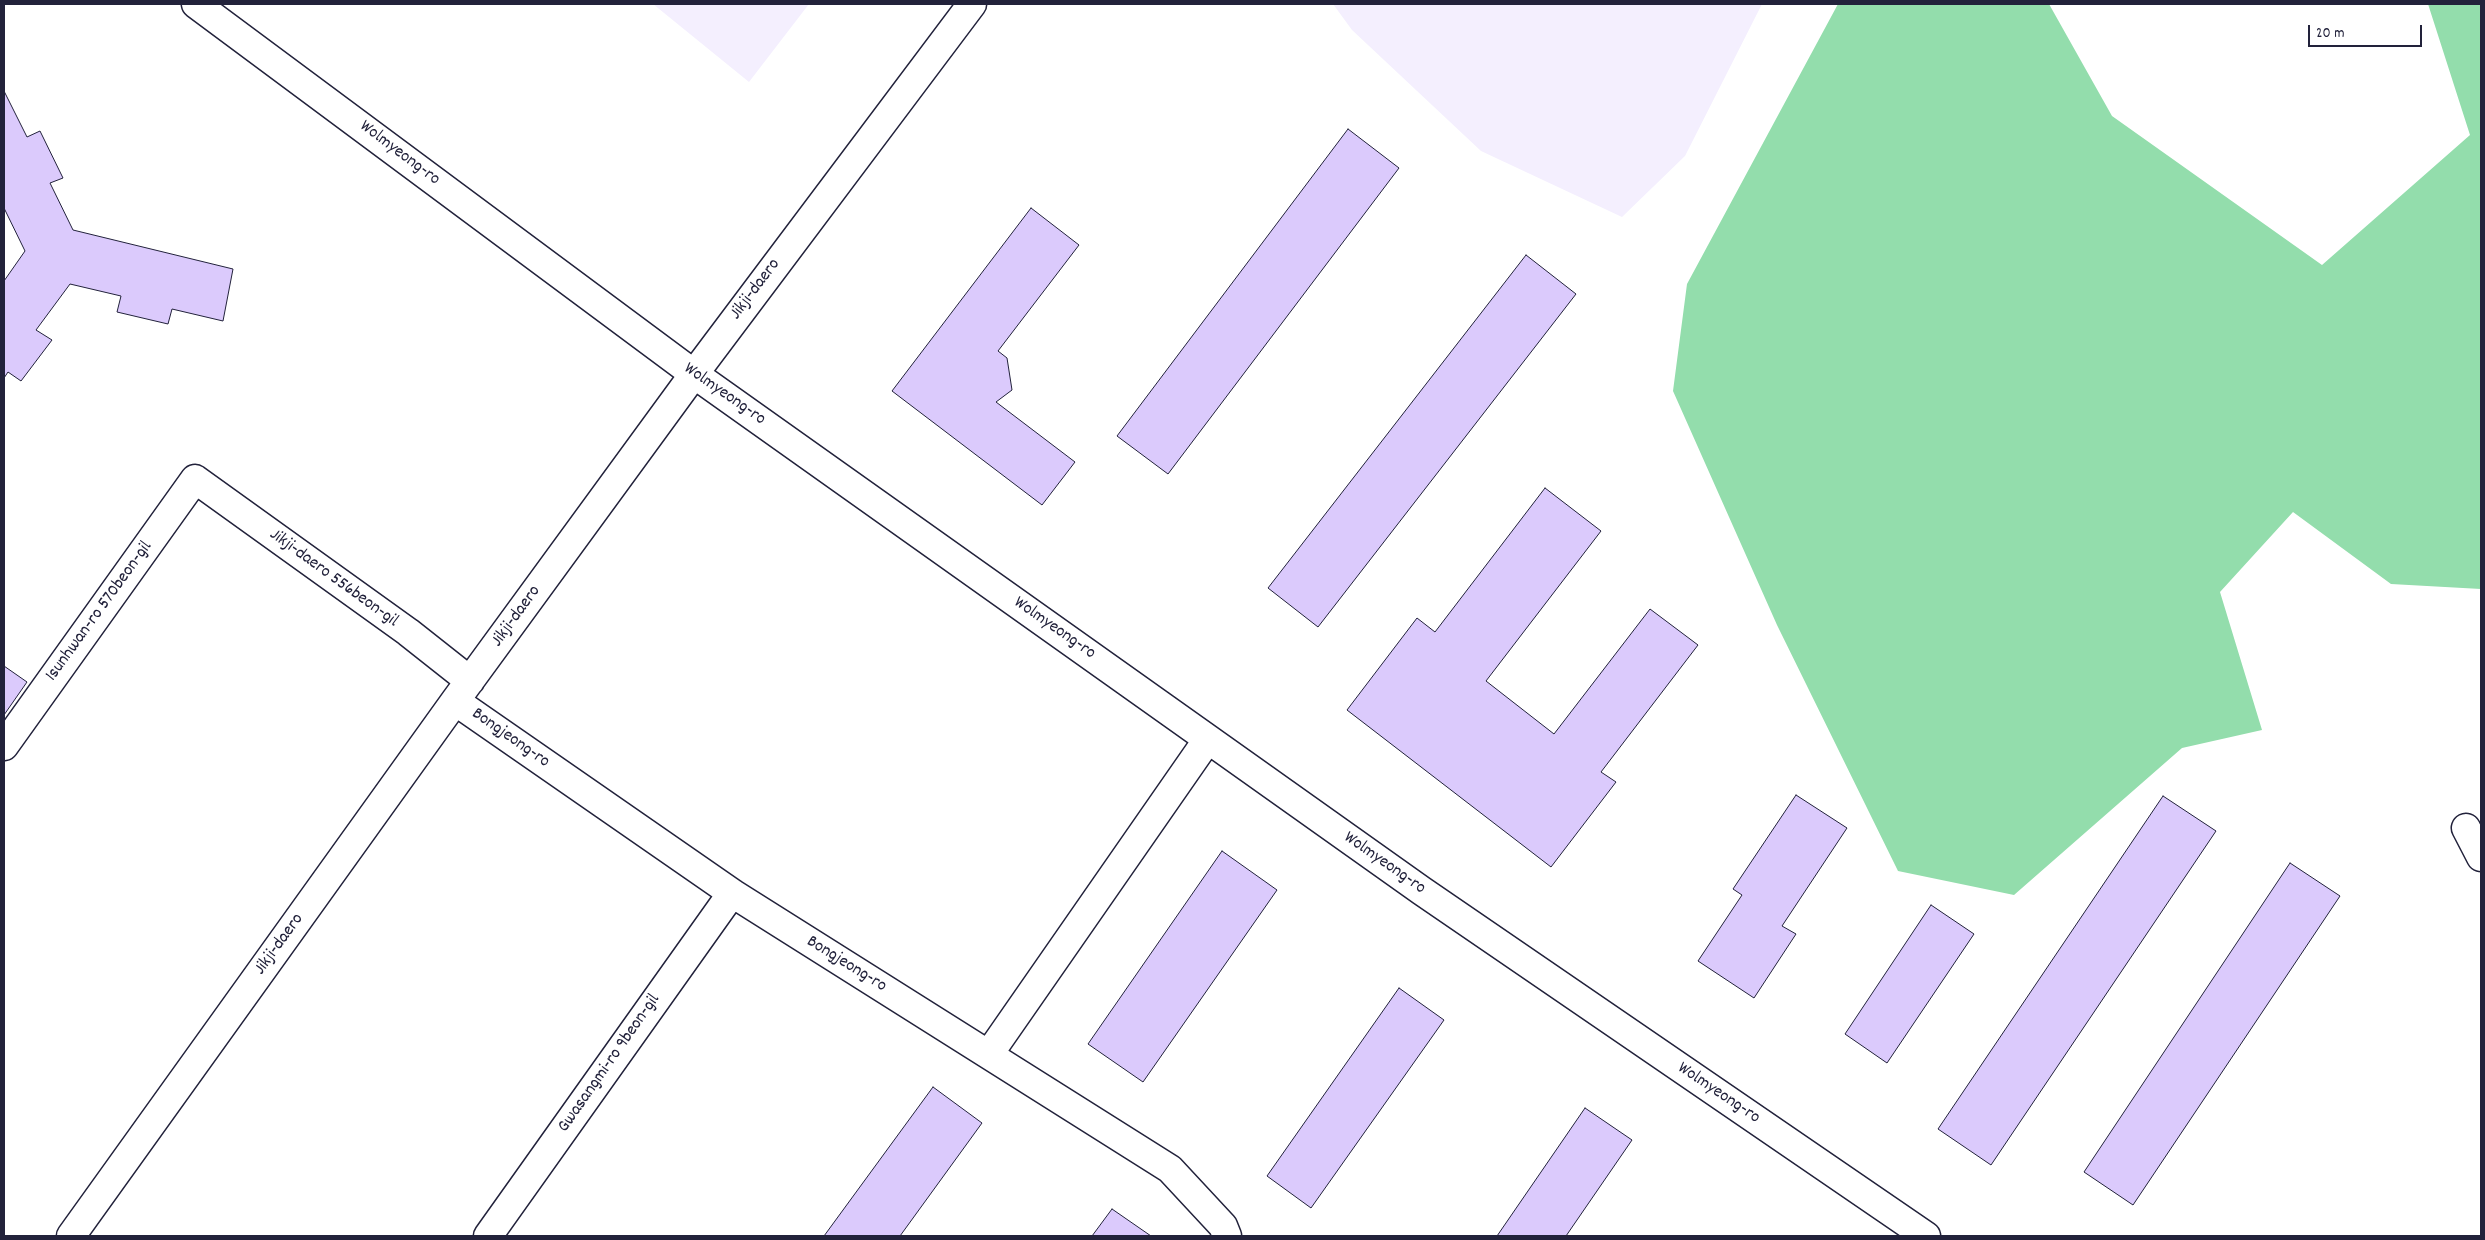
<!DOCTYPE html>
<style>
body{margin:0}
#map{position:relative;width:2485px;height:1240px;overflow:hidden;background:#fff;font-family:Dekko,sans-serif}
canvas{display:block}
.frame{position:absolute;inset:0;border:5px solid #22223b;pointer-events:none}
.scale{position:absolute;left:2308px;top:25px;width:114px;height:22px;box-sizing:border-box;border:2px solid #22223b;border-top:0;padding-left:6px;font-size:15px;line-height:18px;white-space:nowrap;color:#22223b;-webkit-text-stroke:4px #fff;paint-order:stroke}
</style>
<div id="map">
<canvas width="2485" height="1240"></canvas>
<div class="frame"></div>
<div class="scale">20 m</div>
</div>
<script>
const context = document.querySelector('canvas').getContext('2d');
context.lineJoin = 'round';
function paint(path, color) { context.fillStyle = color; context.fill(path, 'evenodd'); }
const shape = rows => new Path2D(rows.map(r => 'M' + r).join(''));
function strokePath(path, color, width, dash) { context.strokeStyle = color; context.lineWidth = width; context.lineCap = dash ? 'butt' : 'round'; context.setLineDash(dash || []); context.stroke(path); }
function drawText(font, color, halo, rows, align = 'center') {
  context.font = font + ' Dekko,sans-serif'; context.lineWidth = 5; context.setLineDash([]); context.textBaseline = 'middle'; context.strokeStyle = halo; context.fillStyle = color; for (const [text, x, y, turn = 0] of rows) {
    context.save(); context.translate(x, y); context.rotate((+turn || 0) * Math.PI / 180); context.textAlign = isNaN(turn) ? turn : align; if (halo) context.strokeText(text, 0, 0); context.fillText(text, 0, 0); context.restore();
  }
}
const built = shape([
 [653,4,809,4,749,82],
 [1333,4,1762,4,1685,156,1622,217,1481,151,1352,30]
]);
const green = shape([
 [1838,4,2049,4,2112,116,2322,265,2470,135,2428,4,2481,4,2481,589,2391,584,2293,512,2220,592,2262,730,2182,748,2014,895,1898,871,1777,625,1673,391,1687,284]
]);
const building = shape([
 [4,91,27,137,40,131,63,178,50,183,73,230,233,269,223,321,172,309,168,324,117,312,121,296,70,284,36,330,52,340,21,381,8,372,4,378,4,281,25,251,4,208,4,91],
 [1348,129,1399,168,1168,474,1117,436,1348,129],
 [1031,208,1079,245,998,351,1007,358,1012,390,996,402,1075,462,1042,505,892,391,1031,208],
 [1526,255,1576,294,1318,627,1268,588,1526,255],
 [1545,488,1601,531,1486,681,1554,734,1650,609,1698,645,1601,772,1616,782,1551,867,1347,710,1417,618,1435,632,1545,488],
 [4,666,27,682,4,715,4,666],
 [1796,795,1847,828,1782,926,1796,934,1754,998,1698,961,1742,895,1733,889,1796,795],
 [2163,796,2216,831,1991,1165,1938,1129,2163,796],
 [1222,851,1277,890,1143,1082,1088,1044,1222,851],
 [2290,863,2340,896,2133,1205,2084,1172,2290,863],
 [1931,905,1974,934,1887,1063,1845,1034,1931,905],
 [1399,988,1444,1020,1311,1208,1267,1176,1399,988],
 [933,1087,982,1123,900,1236,824,1236,933,1087],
 [1585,1108,1632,1140,1566,1236,1497,1236,1585,1108],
 [1112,1209,1151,1236,1092,1236,1112,1209]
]);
const minor = shape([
 [196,4,694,374,1422,891,1926,1236],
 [455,701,732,893,1170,1169,1223,1226,1227,1236],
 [4,746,195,479,408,632,470,681],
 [2466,828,2481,857],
 [989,1054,1208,739],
 [71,1236,455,701,694,374,972,4],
 [488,1236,732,893]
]);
const streetNames = [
 ["Wolmyeong-ro",399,154,37],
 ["Jikji-daero",756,290,-53],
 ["Wolmyeong-ro",724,395,35],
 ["Jikji-daero 556beon-gil",333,579,36],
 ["1sunhwan-ro 570beon-gil",100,612,-54],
 ["Jikji-daero",517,617,-54],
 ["Wolmyeong-ro",1054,629,35],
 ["Bongjeong-ro",510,739,35],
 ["Wolmyeong-ro",1384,864,35],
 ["Jikji-daero",280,945,-54],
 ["Bongjeong-ro",846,965,32],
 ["Gwasangmi-ro 9beon-gil",610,1064,-55],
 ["Wolmyeong-ro",1718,1094,34]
];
paint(built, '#f4effe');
paint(green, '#93ddac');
paint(building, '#dbcafc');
strokePath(building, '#22223b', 1);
strokePath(minor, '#22223b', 31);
strokePath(minor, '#fff', 28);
drawText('18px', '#22223b', '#fff', streetNames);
</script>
